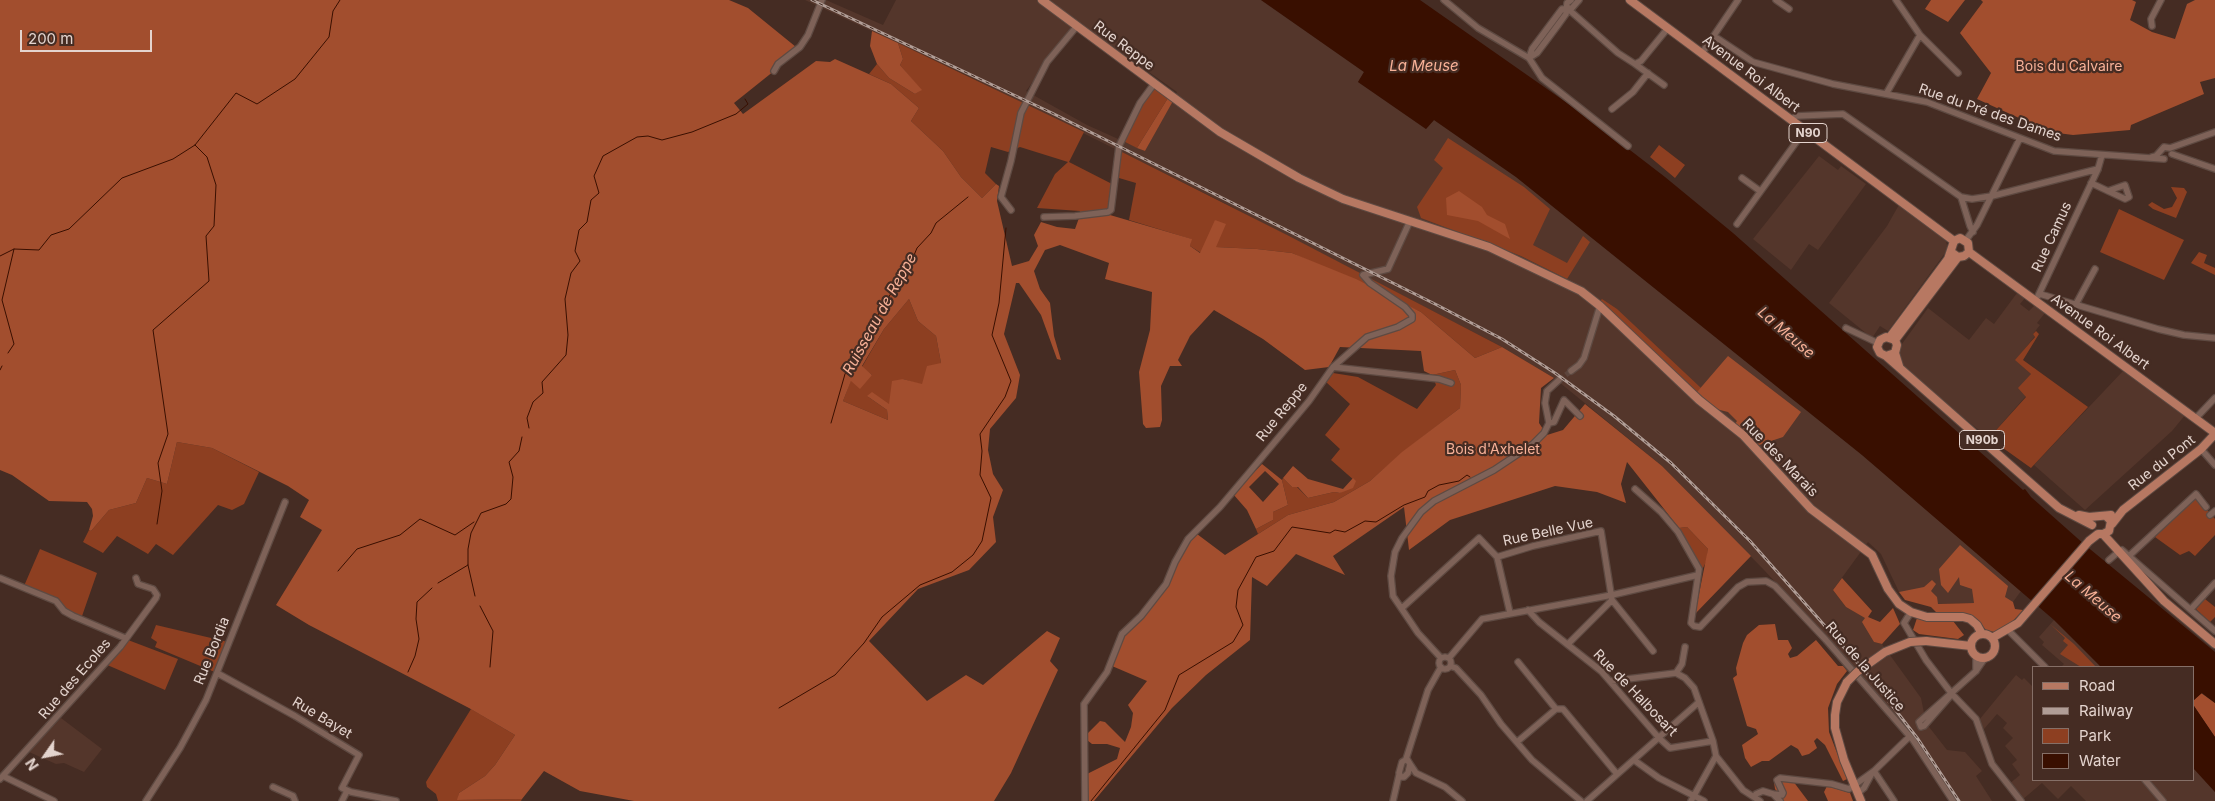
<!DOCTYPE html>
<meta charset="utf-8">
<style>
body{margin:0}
#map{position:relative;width:2215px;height:801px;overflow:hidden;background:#452c23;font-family:Inter,sans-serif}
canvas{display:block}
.legend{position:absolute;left:2032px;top:666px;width:162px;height:115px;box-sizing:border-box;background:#452c23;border:1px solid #856f67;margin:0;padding:6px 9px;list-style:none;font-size:15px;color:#e4d4ce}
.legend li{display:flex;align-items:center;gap:10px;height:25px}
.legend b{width:25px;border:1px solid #856f67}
.north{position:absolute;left:20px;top:731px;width:50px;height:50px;-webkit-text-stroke:4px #452c23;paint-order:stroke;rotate:237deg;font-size:14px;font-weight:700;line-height:20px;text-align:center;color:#e4d4ce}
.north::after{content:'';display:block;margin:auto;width:18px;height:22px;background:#e4d4ce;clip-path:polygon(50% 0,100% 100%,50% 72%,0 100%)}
.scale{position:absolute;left:20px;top:30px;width:132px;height:22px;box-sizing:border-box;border:2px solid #e4d4ce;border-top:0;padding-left:6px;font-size:15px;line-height:18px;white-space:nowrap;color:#e4d4ce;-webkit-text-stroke:4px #452c23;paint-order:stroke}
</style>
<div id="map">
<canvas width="2215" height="801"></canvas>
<ul class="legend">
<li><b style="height:6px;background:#b77862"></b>Road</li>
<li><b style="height:6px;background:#b09d96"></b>Railway</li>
<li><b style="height:14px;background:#8d3f21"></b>Park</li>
<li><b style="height:14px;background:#390f00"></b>Water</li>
</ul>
<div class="north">N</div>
<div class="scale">200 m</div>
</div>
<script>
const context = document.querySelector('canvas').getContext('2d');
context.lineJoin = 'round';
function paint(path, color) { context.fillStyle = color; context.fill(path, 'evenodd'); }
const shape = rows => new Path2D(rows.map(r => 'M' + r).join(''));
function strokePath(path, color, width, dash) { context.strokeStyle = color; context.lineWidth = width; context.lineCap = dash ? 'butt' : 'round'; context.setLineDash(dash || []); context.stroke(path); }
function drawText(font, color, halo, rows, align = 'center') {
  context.font = font + ' Inter,sans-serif'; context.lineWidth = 4.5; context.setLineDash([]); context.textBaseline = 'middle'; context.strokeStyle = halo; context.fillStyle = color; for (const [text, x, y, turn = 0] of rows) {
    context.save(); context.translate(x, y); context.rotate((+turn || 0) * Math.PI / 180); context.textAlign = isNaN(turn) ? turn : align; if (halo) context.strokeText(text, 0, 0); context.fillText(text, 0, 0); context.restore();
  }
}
const built = shape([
 [805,0,826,0,883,25,896,0,1261,0,1364,72,1358,82,1426,129,1434,120,1516,177,1862,455,2021,591,2013,602,1937,604,1899,592,1881,554,1868,542,1833,590,1846,607,1866,618,1874,642,1882,644,1921,698,1926,723,1947,750,1965,752,1982,771,1976,776,1992,801,1953,801,1924,757,1863,677,1764,570,1662,466,1554,378,1502,347,1218,200,968,76],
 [1077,21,1177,92,1145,151,1087,125,1026,91],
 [1819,156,1838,170,1841,166,1866,184,1818,250,1809,244,1791,270,1753,239],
 [1900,203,1946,241,1948,249,1888,331,1880,326,1872,338,1829,303,1887,226],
 [2017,293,2025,298,2020,304,2029,311,2035,305,2045,313,2037,323,2040,325,2033,334,2035,336,2016,360,2031,374,2026,396,1989,438,1932,393,1906,370,1899,358,1899,348,1928,308,1969,340,1986,318,1994,324],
 [2123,371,2186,414,2172,431,2085,510,2034,465],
 [2054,620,2074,638,2101,667,2061,667,2064,664,2042,645,2044,642,2039,637],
 [2016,675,2022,680,2024,678,2034,688,2034,780,2194,780,2194,769,2215,792,2215,801,2086,801,2071,786,2058,799,2042,783,2022,800,2009,784,2020,775,2012,764,2017,760,2005,746,2013,738,2003,728,2007,723,1997,714,1984,729,1979,720],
 [61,718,102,749,84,772,64,763,56,764,29,752]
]);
const green = shape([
 [898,43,1084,132,1069,162,1114,185,1110,215,1079,218,1080,211,1037,208,1055,174,1068,162,1020,147,1008,152,991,147,985,173,996,184,982,198,961,177,943,151,911,121,919,108,891,84,869,74,877,64,889,78,915,94,921,90,900,65,903,59],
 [1152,86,1168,98,1137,148,1121,140],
 [1448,138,1524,187,1550,209,1533,245,1567,263,1583,236,1590,242,1567,279,1521,256,1421,218,1417,207,1443,168,1434,160],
 [1659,145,1685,165,1675,178,1650,157],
 [1120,151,1289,236,1502,347,1475,358,1421,312,1292,253,1257,249,1216,247,1216,220,1201,253,1190,246,1191,239,1129,220,1136,183,1119,178],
 [2171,187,2184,188,2187,192,2176,218,2153,209,2148,205,2152,202,2164,209,2172,207,2177,198],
 [2119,209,2184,240,2164,280,2100,252],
 [2199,252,2207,255,2204,263,2215,268,2215,275,2191,263],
 [909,299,918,321,936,336,941,363,922,385,903,379,889,405,867,396,887,410,888,420,843,401,851,380,872,375,862,367,884,329],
 [1602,299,1617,309,1701,388,1697,392,1600,301],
 [2036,331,2039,334,2023,360,2088,407,2031,468,1989,438,2026,397,2018,388,2031,374,2015,360,2035,337,2033,334],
 [1455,370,1461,385,1460,408,1403,452,1370,481,1334,502,1288,515,1258,534,1256,529,1273,520,1273,512,1288,505,1282,480,1283,478,1292,487,1297,487,1308,498,1334,492,1340,493,1355,481,1331,460,1340,449,1325,435,1350,404,1326,382,1333,373,1358,377,1417,409,1436,385,1432,375],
 [177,442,212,448,259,472,244,504,232,510,218,505,173,555,156,544,148,554,117,536,103,553,83,542,89,530,91,531,109,510,136,503,147,478,167,484],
 [2196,497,2215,519,2215,535,2195,556,2189,551,2180,555,2155,537],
 [1687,527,1708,549,1707,560,1702,570,1679,528],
 [40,549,97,573,81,619,66,609,57,597,55,599,24,586],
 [2205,599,2215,607,2215,617,2210,622,2196,609],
 [2050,624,2074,644,2096,667,2081,667,2060,654,2068,645,2063,641,2065,638],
 [156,625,228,642,217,673,155,647,157,642,151,638],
 [128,640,178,659,165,690,105,664],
 [471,709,515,735,495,765,485,776,459,793,458,800,522,799,521,801,438,801,436,794,427,787,426,782]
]);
const forest = shape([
 [0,0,729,0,748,8,796,47,774,71,734,103,743,114,816,61,830,62,835,59,891,84,919,108,911,121,943,151,961,177,982,198,996,184,999,186,997,201,1012,266,1029,261,1038,246,1034,235,1041,222,1057,227,1075,229,1079,218,1110,215,1192,239,1190,246,1200,253,1215,220,1226,224,1216,247,1257,249,1292,253,1356,279,1421,312,1475,358,1502,347,1554,378,1541,388,1539,423,1547,435,1563,430,1585,404,1662,466,1751,556,1695,614,1708,549,1687,527,1679,528,1627,462,1621,484,1626,503,1597,492,1555,486,1450,520,1409,550,1404,507,1333,556,1345,575,1296,554,1267,586,1252,577,1250,640,1206,675,1172,708,1094,801,1087,801,1087,774,1117,759,1120,748,1107,744,1092,744,1087,740,1087,734,1100,721,1105,722,1125,742,1131,727,1133,713,1128,705,1147,681,1112,666,1123,635,1154,603,1190,541,1197,534,1225,555,1288,515,1334,502,1370,481,1402,452,1460,408,1461,385,1455,370,1432,375,1424,371,1421,351,1340,347,1329,367,1305,370,1263,339,1214,310,1190,336,1178,360,1182,366,1170,366,1161,386,1162,420,1160,427,1146,428,1143,424,1139,372,1150,330,1152,292,1105,279,1109,263,1060,245,1045,250,1034,271,1040,289,1050,303,1054,336,1061,360,1057,359,1041,315,1019,283,1016,283,1004,334,1020,375,1016,398,990,429,988,450,993,474,1003,490,993,517,996,542,969,570,918,589,869,641,927,701,966,675,983,685,1047,631,1060,638,1050,661,1058,670,1011,773,994,801,634,801,580,791,544,771,522,799,457,800,459,793,485,776,495,765,515,735,469,708,309,625,276,605,322,530,300,517,309,500,288,486,212,448,177,442,167,484,147,478,136,503,109,510,91,531,89,530,93,516,92,509,87,502,49,501,12,475,0,470],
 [909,299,918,321,936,336,941,363,927,366,922,384,903,379,892,381,889,404,872,392,867,396,887,410,888,420,843,401,851,381,860,389,872,375,862,366,884,329],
 [1931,0,1965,0,1948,22,1925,9],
 [1981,0,2132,0,2136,2,2130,20,2152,32,2175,39,2187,4,2195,0,2215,0,2215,78,2200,82,2204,94,2131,125,2130,130,2073,135,2050,132,1977,99,1991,73,1960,33,1983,2],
 [872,31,898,43,903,59,900,65,922,90,915,94,889,78,877,64,870,46],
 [1168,98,1173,101,1145,151,1137,148],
 [1459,191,1482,207,1487,215,1505,224,1510,239,1478,221,1447,215,1446,198],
 [1728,356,1801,412,1783,437,1759,445,1735,424,1737,421,1728,412,1716,409,1697,392],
 [1262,464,1282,480,1288,505,1273,512,1273,520,1256,529,1247,510,1233,494],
 [1265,471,1279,484,1263,502,1249,487],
 [1293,466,1308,479,1343,489,1353,478,1356,481,1353,488,1340,493,1334,492,1308,498,1298,487,1292,487,1283,478],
 [1960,545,2008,586,2005,597,2013,602,2015,609,2023,610,2011,623,1994,632,1986,630,1979,622,1965,614,1937,613,1931,607,1905,600,1899,592,1924,587,1932,580,1936,584,1931,591,1937,597,1938,604,1974,603,1972,589,1960,585,1959,577,1948,593,1941,585,1939,569],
 [1842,578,1872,611,1868,617,1880,622,1893,608,1900,624,1882,644,1874,642,1862,622,1865,618,1846,607,1833,590],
 [1917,618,1953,621,1964,635,1958,639,1919,634,1913,630],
 [1775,624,1778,640,1788,640,1792,648,1788,654,1790,658,1797,656,1816,640,1838,666,1843,666,1847,671,1837,684,1828,708,1829,732,1847,779,1843,781,1825,745,1817,738,1814,741,1817,748,1809,754,1802,756,1798,749,1791,745,1769,761,1762,761,1751,767,1745,758,1742,745,1758,734,1756,729,1747,726,1733,678,1737,675,1736,668,1743,643,1747,635,1759,625],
 [2201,693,2215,703,2215,737,2194,706,2194,700],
 [1780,778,1793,781,1808,801,1784,801,1775,789,1774,782],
 [1827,786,1850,793,1853,801,1828,801,1824,792]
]);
const water = shape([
 [1261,0,1420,0,1587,117,1665,177,1733,233,2023,490,2025,489,2031,497,2085,545,2215,652,2215,703,2202,693,2194,700,2194,667,2101,667,2054,620,1862,455,1516,177,1434,120,1426,129,1358,82,1364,72],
 [2194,706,2215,737,2215,792,2194,769]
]);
const stream = shape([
 [1570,6,1575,1],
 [0,256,14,249,39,250,51,235,69,229,122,178,173,159,195,145,236,93,257,104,295,79,329,37,333,11,340,0],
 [8,353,14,344,2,300,14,249],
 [0,370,2,366],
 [831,423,845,374,870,328,893,290,898,277,910,265,917,248,931,233,936,223,968,197],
 [529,428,527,418,533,402,543,393,542,382,566,355,568,335,565,299,571,273,580,261,575,251,579,230,587,222,591,200,599,193,594,176,603,156,637,137,648,136,662,140,692,132,736,114,748,104,745,99],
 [157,524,162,491,158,463,168,434,153,330,209,281,206,236,214,226,216,185,207,157,195,145],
 [468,565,475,596],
 [338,571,357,549,400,535,420,519,455,535,474,522],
 [438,583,468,565,468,549,471,533,481,513,506,504,511,499,513,477,509,462,519,451,522,437],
 [480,606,493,631,490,667],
 [408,672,415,656,419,639,416,619,417,602,432,588],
 [779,708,835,675,864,643,882,617,920,585,952,572,973,555,982,541,991,498,980,475,982,451,980,434,1005,397,1011,381,992,335,999,303,1006,228],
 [1091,801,1165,710,1179,675,1233,642,1243,625,1236,607,1238,590,1256,557,1274,551,1292,527,1330,533,1335,530,1345,532,1365,521,1376,522,1404,505,1425,497,1428,491,1439,485,1459,481,1467,475,1470,477]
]);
const minorTunnel = shape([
 [1559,380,1571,371]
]);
const minor = shape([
 [1444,0,1478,28,1529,58,1542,78,1628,146],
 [1776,0,1789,9],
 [1567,8,1618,53,1635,64,1641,61,1668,28],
 [2152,26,2151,19,2161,0],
 [1920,35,1958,73],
 [1714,36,1753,62,1833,84,1927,102,2054,151,2164,159],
 [1702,53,1738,0],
 [1529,58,1532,49,1562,9,1572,8,1579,0],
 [1529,58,1537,53,1558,25,1566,14,1567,3,1571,0],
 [1635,64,1664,85],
 [774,71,778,64,800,47,808,35,822,0],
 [1886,94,1920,35,1896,0],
 [1612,109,1633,92,1648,73],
 [1791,120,1796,116,1843,114,1961,197,1972,199,1992,196,2098,169],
 [2170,148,2215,132],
 [2172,154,2215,169],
 [2152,157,2156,156,2164,147,2170,148],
 [1742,178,1760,191],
 [2091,183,2125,199,2129,197,2125,185,2108,191],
 [1961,197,1970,226,1973,232],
 [1011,210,1001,197,1011,161,1021,113,1047,62,1077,26],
 [1044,217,1075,216,1108,212,1111,210,1119,146,1140,103,1154,84],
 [1737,224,1805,130],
 [1966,240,1977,225,2020,138],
 [2040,294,2158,329,2184,335,2215,338],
 [2038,296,2098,169,2102,155],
 [2076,304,2095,269],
 [1846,328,1878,343],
 [1333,367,1367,337,1398,327,1412,319,1412,315,1405,307,1370,283,1363,275,1388,269,1410,221],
 [1571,371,1579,365,1584,358,1600,306],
 [2196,418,2215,398],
 [1549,423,1554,422,1564,400,1580,416],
 [2201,449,2215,465],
 [1635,489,1661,512,1678,532,1699,569,1691,623,1694,626,1700,627,1738,587,1747,582,1766,581,1775,586,1826,640,1913,740,1953,801],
 [2210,515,2215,511],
 [2122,550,2215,631],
 [2130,555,2196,494,2206,507],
 [2109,560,2116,554],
 [0,578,56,601,64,611,73,616,125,638],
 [1612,600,1653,651],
 [1402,608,1479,538,1497,557],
 [2191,609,2215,583],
 [1528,610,1539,622,1601,671,1659,738,1670,748,1713,741,1716,756,1691,801],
 [1911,612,1904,623,1926,660,1952,694,1976,719,1992,764,2021,801],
 [1510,613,1497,557,1533,546,1601,531,1612,600,1568,644],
 [2008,630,2045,667],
 [1976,655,1976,671],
 '1439 663a6 6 0 1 1 12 0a6 6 0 1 1-12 0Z',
 [1441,658,1418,633,1393,596,1391,576,1395,552,1402,538,1421,512,1434,501,1494,470,1533,444,1544,433,1549,423,1545,403,1547,391,1559,380],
 [1449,658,1482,619,1612,595,1698,575],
 [1450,666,1456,668,1481,695,1501,724,1532,760,1581,801],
 [217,673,295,716,359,755,342,788,351,792,396,801],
 [1676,673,1682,664,1685,647],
 [1611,681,1676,673,1685,678,1694,688,1713,741],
 [1952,694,1924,726,1921,727,1919,722,1976,671,1985,658],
 [1556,709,1563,709,1617,774],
 [1517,742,1556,709,1518,662],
 [1716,756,1743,790,1760,801],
 [1406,759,1428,690,1441,667],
 [1407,759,1410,764,1408,773,1404,777,1401,777,1399,773,1402,762,1407,759],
 [1634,760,1659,778,1704,801],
 [1410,764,1416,773,1445,787,1462,801],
 [1874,771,1894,801],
 [3,776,54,801],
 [0,779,120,647,156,598,157,595,153,589,138,584,136,578],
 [2145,780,2163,801],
 [273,787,293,796,295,801],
 [1858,793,1864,788,1871,775],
 [1773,794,1782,795,1783,793,1777,780,1780,778,1832,784,1849,789,1874,771,1909,737],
 [1754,797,1756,794,1763,791,1773,794,1780,801],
 [146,801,180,748,206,700,285,502],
 [342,801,347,791],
 [1085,801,1084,704,1107,672,1122,634,1141,616,1166,584,1175,562,1188,539,1220,507,1253,468,1309,401,1333,367,1439,379,1451,383],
 [1393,801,1399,775],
 [1587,801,1699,702]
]);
const major = shape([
 [1042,0,1220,132,1299,178,1343,199,1489,247,1581,291,1600,306,1699,400,1743,435,1811,509,1872,555,1888,589,1899,604,1911,612,1927,617,1963,617,1970,619,1977,625,1982,634],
 [1630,0,1954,241],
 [1969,252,2215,433],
 [1890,337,1948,259,1954,241,1960,238,1968,243,1969,252,1964,256,1958,257,1951,252],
 [1895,340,1958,257],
 [1895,353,1886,356,1880,353,1877,347,1880,340,1886,337,1895,340,1897,345,1895,353,1899,366],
 [1886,356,2059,508,2092,525],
 [2079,515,2089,517,2111,515],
 [2112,524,2123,510,2201,449,2215,434],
 [2103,534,2164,601,2215,644],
 '1971 646a12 12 0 1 1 24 0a12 12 0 1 1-24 0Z',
 [1992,638,2018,623,2089,541,2098,534,2103,534,2109,531,2111,521,2106,516],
 [1926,641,1971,646],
 [1847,682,1837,702,1835,715,1835,728,1844,760,1861,801]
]);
const rail = shape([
 [812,0,1052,113,1437,305,1502,339,1555,373,1614,416,1671,463,1750,541,1870,677,1918,739,1959,801]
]);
const majorBridge = shape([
 [1847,682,1857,672,1885,652,1910,642,1926,641]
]);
const shields = [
 [1808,133,38],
 [1982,440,45]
];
const shieldNames = [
 ["N90",1808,133],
 ["N90b",1982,440]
];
const streetNames = [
 ["Rue Reppe",1124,46,37],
 ["Avenue Roi Albert",1751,74,37],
 ["Rue du Pré des Dames",1990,113,19],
 ["Rue Camus",2052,237,-65],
 ["Avenue Roi Albert",2100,332,36],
 ["Rue Reppe",1282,412,-51],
 ["Rue des Marais",1780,458,46],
 ["Rue du Pont",2162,463,-38],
 ["Rue Belle Vue",1548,532,-12],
 ["Rue Bordia",212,651,-68],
 ["Rue de la Justice",1865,667,49],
 ["Rue des Ecoles",75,679,-49],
 ["Rue de Halbosart",1635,693,46],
 ["Rue Bayet",322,718,31]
];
const parkNames = [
 ["Bois du Calvaire",2069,67],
 ["Bois d'Axhelet",1493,450]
];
const waterNames = [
 ["La Meuse",1424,66],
 ["Ruisseau de Reppe",880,314,-61],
 ["La Meuse",1786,333,41],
 ["La Meuse",2093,597,41]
];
paint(built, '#54362b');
paint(green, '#8d3f21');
paint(forest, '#a24e2e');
paint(water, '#390f00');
strokePath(stream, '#390f00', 1);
strokePath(minorTunnel, '#5d453d', 5.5, [5.5, 3]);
strokePath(minor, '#5e4a42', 8);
strokePath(major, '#5e4a42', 10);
strokePath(minor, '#7e6258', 5.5);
strokePath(major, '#b77862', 8);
strokePath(rail, '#b09d96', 3);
strokePath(rail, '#452c23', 1, [4]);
strokePath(majorBridge, '#5e4a42', 10, []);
strokePath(majorBridge, '#b77862', 8);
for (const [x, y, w] of shields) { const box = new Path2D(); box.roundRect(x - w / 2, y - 9.5, w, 19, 4); context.fillStyle = '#452c23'; context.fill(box); strokePath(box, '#e4d4ce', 1); }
drawText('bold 12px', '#e4d4ce', null, shieldNames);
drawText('14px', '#e4d4ce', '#452c23', streetNames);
drawText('14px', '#f8b198', '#452c23', parkNames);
drawText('italic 15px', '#f8b197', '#452c23', waterNames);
</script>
